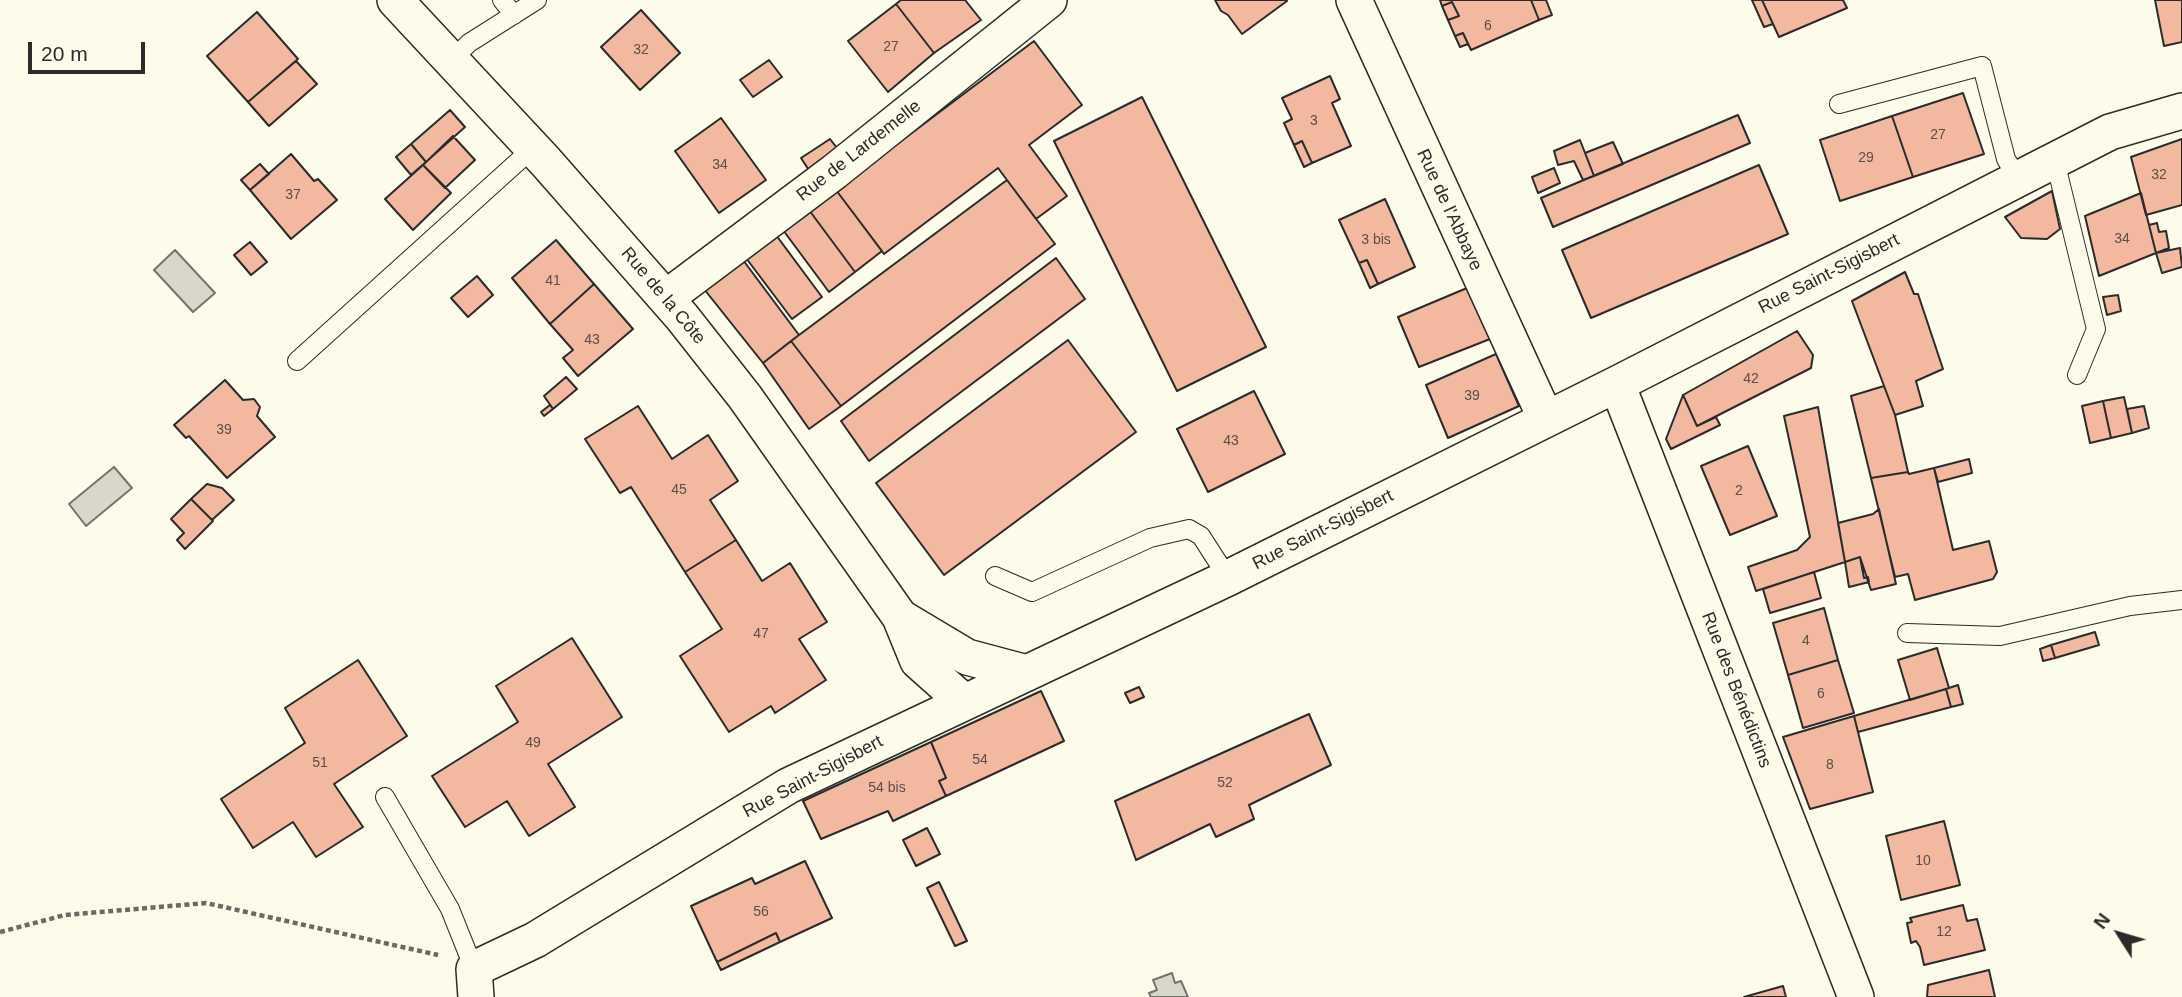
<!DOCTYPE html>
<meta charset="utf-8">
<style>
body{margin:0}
#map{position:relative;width:2182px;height:997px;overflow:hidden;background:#fdfbea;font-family:Helvetica,sans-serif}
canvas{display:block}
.north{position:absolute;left:2084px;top:899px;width:70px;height:70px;-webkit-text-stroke:5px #fdfbea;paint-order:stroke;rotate:307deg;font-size:19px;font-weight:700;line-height:28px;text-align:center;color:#2b2b2b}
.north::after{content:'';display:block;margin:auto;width:24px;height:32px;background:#2b2b2b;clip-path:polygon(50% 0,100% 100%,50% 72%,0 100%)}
.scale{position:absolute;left:28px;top:42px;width:117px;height:32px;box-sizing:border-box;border:4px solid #2b2b2b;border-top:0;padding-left:9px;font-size:21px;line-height:24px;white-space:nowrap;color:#2b2b2b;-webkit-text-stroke:5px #fdfbea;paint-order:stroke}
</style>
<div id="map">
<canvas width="2182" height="997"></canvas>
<div class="north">N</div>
<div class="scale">20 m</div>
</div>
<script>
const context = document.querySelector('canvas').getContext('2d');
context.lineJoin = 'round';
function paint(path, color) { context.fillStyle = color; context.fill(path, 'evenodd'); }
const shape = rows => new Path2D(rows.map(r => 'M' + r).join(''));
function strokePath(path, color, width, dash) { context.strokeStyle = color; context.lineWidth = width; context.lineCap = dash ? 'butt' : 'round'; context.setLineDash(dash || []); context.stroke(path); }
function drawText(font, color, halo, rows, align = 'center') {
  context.font = font + ' Helvetica,sans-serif'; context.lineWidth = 5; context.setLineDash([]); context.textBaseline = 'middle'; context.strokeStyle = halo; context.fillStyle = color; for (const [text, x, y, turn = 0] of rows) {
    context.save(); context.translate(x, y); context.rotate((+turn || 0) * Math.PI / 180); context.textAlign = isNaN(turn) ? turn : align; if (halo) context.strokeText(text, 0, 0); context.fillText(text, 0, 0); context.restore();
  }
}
const water = shape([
 [175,250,215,293,193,312,154,270,175,250],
 [114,467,132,488,86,526,69,504,114,467],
 [1172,973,1175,983,1181,981,1188,997,1151,997,1149,993,1157,990,1153,980,1172,973]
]);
const building = shape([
 [901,0,965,0,981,20,934,53,896,4,901,0],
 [1215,0,1286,0,1287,1,1242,34,1228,15,1221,11,1215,0],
 [1440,0,1531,0,1539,20,1471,50,1463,33,1455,36,1448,20,1459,16,1452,2,1442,6,1440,0],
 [1531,0,1546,0,1552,15,1539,20,1531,0],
 [1752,0,1762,0,1773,24,1764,27,1752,0],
 [1762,0,1843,0,1847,8,1779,37,1762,0],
 [2155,0,2182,0,2182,42,2164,46,2155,0],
 [1452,2,1459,16,1448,20,1442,6,1452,2],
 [896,4,934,53,888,92,848,41,896,4],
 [641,10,680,53,640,90,601,47,641,10],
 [257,12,298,59,248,102,207,56,257,12],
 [1463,33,1468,44,1460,47,1455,36,1463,33],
 [1034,41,1082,105,1029,145,1067,196,1036,219,998,168,884,254,836,190,1034,41],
 [769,60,782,77,753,97,740,80,769,60],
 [296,61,317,84,269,126,248,102,296,61],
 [1330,76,1340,99,1332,103,1351,146,1312,163,1302,141,1294,145,1284,123,1292,119,1282,98,1330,76],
 [1963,93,1984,154,1913,177,1892,116,1963,93],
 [1142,97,1266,347,1177,391,1054,141,1142,97],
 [450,110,465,127,426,162,411,144,450,110],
 [1738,115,1750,143,1553,227,1541,198,1738,115],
 [1892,116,1913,177,1840,201,1820,140,1892,116],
 [721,118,766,180,719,213,675,151,721,118],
 [453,136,475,160,445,188,423,165,453,136],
 [830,139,844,157,814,178,801,158,830,139],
 [2182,139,2182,205,2146,215,2131,157,2182,139],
 [1580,140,1594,176,1583,180,1574,161,1558,165,1554,151,1580,140],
 [1302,141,1312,163,1304,167,1294,145,1302,141],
 [1613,142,1623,164,1594,176,1585,153,1613,142],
 [411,144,426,162,411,175,396,157,411,144],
 [291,154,314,181,318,179,337,200,291,239,250,190,291,154],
 [260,164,269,174,250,190,241,180,260,164],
 [423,165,451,193,413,230,385,199,423,165],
 [1759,165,1788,234,1591,318,1562,250,1759,165],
 [1554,168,1560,183,1538,193,1532,177,1554,168],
 [1007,180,1055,244,841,406,791,341,1007,180],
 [836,190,882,251,855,272,809,210,836,190],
 [2052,191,2060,229,2047,239,2021,238,2005,217,2052,191],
 [2141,193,2156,253,2099,276,2085,216,2141,193],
 [1385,199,1415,267,1378,284,1367,260,1359,263,1339,220,1385,199],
 [809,210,855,272,829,292,783,230,809,210],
 [2157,223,2159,232,2166,231,2169,248,2156,253,2149,225,2157,223],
 [776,235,822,297,792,319,746,258,776,235],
 [556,240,594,284,550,324,512,278,556,240],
 [250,242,267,262,251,275,234,255,250,242],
 [2180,248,2182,267,2162,273,2156,253,2180,248],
 [1056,258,1085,299,869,461,841,421,1056,258],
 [743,260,799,335,763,363,704,289,743,260],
 [1367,260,1378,284,1370,288,1359,263,1367,260],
 [1905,272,1914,294,1918,294,1943,369,1916,381,1923,406,1895,415,1852,301,1905,272],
 [477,276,493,295,468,317,451,298,477,276],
 [594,284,633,329,578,376,563,358,573,350,550,324,594,284],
 [1467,288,1490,339,1419,367,1398,317,1467,288],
 [2118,295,2121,311,2107,315,2103,297,2118,295],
 [1797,331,1813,355,1811,368,1697,426,1683,395,1797,331],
 [1068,340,1136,432,944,575,876,483,1068,340],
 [791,341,841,406,809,429,763,363,791,341],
 [1496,354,1519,406,1448,438,1426,385,1496,354],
 [566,377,577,389,553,409,544,396,566,377],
 [225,380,243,400,254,399,260,407,257,416,275,437,227,478,189,436,186,438,174,425,225,380],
 [1884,386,1895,415,1908,472,1871,478,1851,396,1884,386],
 [1254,391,1285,454,1208,492,1177,429,1254,391],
 [1683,395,1697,426,1716,417,1720,425,1671,449,1666,439,1683,395],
 [2124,397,2132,433,2111,438,2103,401,2124,397],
 [2103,401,2111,438,2090,443,2082,406,2103,401],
 [550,405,553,409,544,416,541,412,550,405],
 [638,406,672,459,708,435,738,481,710,500,736,540,685,572,631,487,620,493,585,439,638,406],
 [2144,406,2149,428,2132,433,2127,409,2144,406],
 [1818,407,1845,562,1756,591,1748,567,1797,550,1810,537,1784,416,1818,407],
 [1748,446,1777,516,1730,535,1701,466,1748,446],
 [1969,459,1972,473,1938,482,1934,468,1969,459],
 [1934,468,1953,550,1989,541,1997,572,1993,579,1915,600,1908,574,1895,577,1871,478,1908,472,1909,474,1934,468],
 [207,484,222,488,234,500,212,520,191,499,207,484],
 [191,499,213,521,185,549,177,540,184,533,171,519,191,499],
 [1879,509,1896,584,1871,590,1860,557,1845,562,1838,523,1873,514,1879,509],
 [736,540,762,581,790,563,827,622,799,639,826,680,775,713,771,706,729,732,680,656,722,629,685,572,736,540],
 [1860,557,1864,578,1868,577,1869,582,1849,587,1845,562,1860,557],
 [1814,572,1821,598,1770,613,1763,589,1814,572],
 [1824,608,1838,660,1788,675,1773,623,1824,608],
 [2095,632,2099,645,2055,658,2051,645,2095,632],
 [572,638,622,717,548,764,575,807,529,836,507,801,465,827,432,776,518,722,496,686,572,638],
 [2051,645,2055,658,2043,661,2040,649,2051,645],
 [1937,648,1949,688,1910,700,1898,660,1937,648],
 [358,660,407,736,334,784,363,827,316,857,293,822,253,848,221,799,305,743,285,708,358,660],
 [1838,660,1854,713,1803,728,1788,675,1838,660],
 [1958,685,1963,704,1951,707,1946,689,1958,685],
 [1139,687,1144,697,1130,703,1125,693,1139,687],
 [1946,689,1951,707,1858,732,1854,716,1946,689],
 [1041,691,1064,741,946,796,939,781,946,778,931,742,1041,691],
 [1309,714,1331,765,1249,805,1254,819,1216,837,1210,824,1136,860,1115,801,1309,714],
 [1854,716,1873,792,1810,809,1783,737,1854,716],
 [931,742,946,778,939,781,946,796,893,821,888,811,821,839,803,801,931,742],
 [1944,821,1960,885,1901,900,1886,836,1944,821],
 [927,828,940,854,916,866,903,840,927,828],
 [805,861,832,918,780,942,776,933,717,962,691,906,752,878,755,884,805,861],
 [939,882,967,941,955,946,927,888,939,882],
 [1963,905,1967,921,1977,919,1985,950,1924,965,1920,947,1916,941,1911,943,1907,923,1912,922,1910,918,1963,905],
 [776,933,780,942,721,970,717,962,776,933],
 [1989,970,1995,997,1927,997,1928,985,1989,970],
 [1783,986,1786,997,1744,997,1783,986]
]);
const path = shape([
 [0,932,65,915,206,903,438,955]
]);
const lane = shape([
 [502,0,514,15],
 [452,60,469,43,537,0],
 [1839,104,1982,66,2006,159,2018,179],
 [2055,161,2096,329,2077,375],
 [297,361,533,148],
 [995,576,1032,592,1150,538,1189,529,1201,536,1228,578],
 [1907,633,2000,636,2130,606,2182,600],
 [385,797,450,909,474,969]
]);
const street = shape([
 [395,0,546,162,682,317,745,397,900,617,918,661,964,702],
 [1354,0,1546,419],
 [666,298,834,172,1049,0],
 [1617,384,1856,997],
 [900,617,967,657,1027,673],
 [476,997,474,969,535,940,788,786,1228,578,1617,384,2110,132,2182,111]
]);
const numberNames = [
 ["6",1488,26],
 ["27",891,47],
 ["32",641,50],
 ["3",1314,121],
 ["27",1938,135],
 ["29",1866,158],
 ["34",720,165],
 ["32",2159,175],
 ["37",293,195],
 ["34",2122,239],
 ["3 bis",1376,240],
 ["41",553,281],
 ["43",592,340],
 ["42",1751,379],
 ["39",1472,396],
 ["39",224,430],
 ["43",1231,441],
 ["45",679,490],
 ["2",1739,491],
 ["47",761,634],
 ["4",1806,641],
 ["6",1821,694],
 ["49",533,743],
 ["54",980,760],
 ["51",320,763],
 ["8",1830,765],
 ["52",1225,783],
 ["54 bis",887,788],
 ["10",1923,861],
 ["56",761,912],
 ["12",1944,932]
];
const streetNames = [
 ["Rue de Lardemelle",859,151,-38],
 ["Rue de l'Abbaye",1449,210,65],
 ["Rue Saint-Sigisbert",1829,274,-27],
 ["Rue de la Côte",663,296,50],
 ["Rue Saint-Sigisbert",1323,530,-27],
 ["Rue des Bénédictins",1736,690,69],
 ["Rue Saint-Sigisbert",813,777,-28]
];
paint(water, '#d8d7c9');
strokePath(water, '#74746e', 2);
paint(building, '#f2b8a0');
strokePath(building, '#2b2b2b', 2);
strokePath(lane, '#2b2b2b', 20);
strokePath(street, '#2b2b2b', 38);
strokePath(path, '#6a6964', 4.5, [5, 3.5]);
strokePath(lane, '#fdfbea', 18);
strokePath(street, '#fdfbea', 35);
drawText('14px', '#5d4e48', null, numberNames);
drawText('18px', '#2b2b2b', '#fdfbea', streetNames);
</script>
